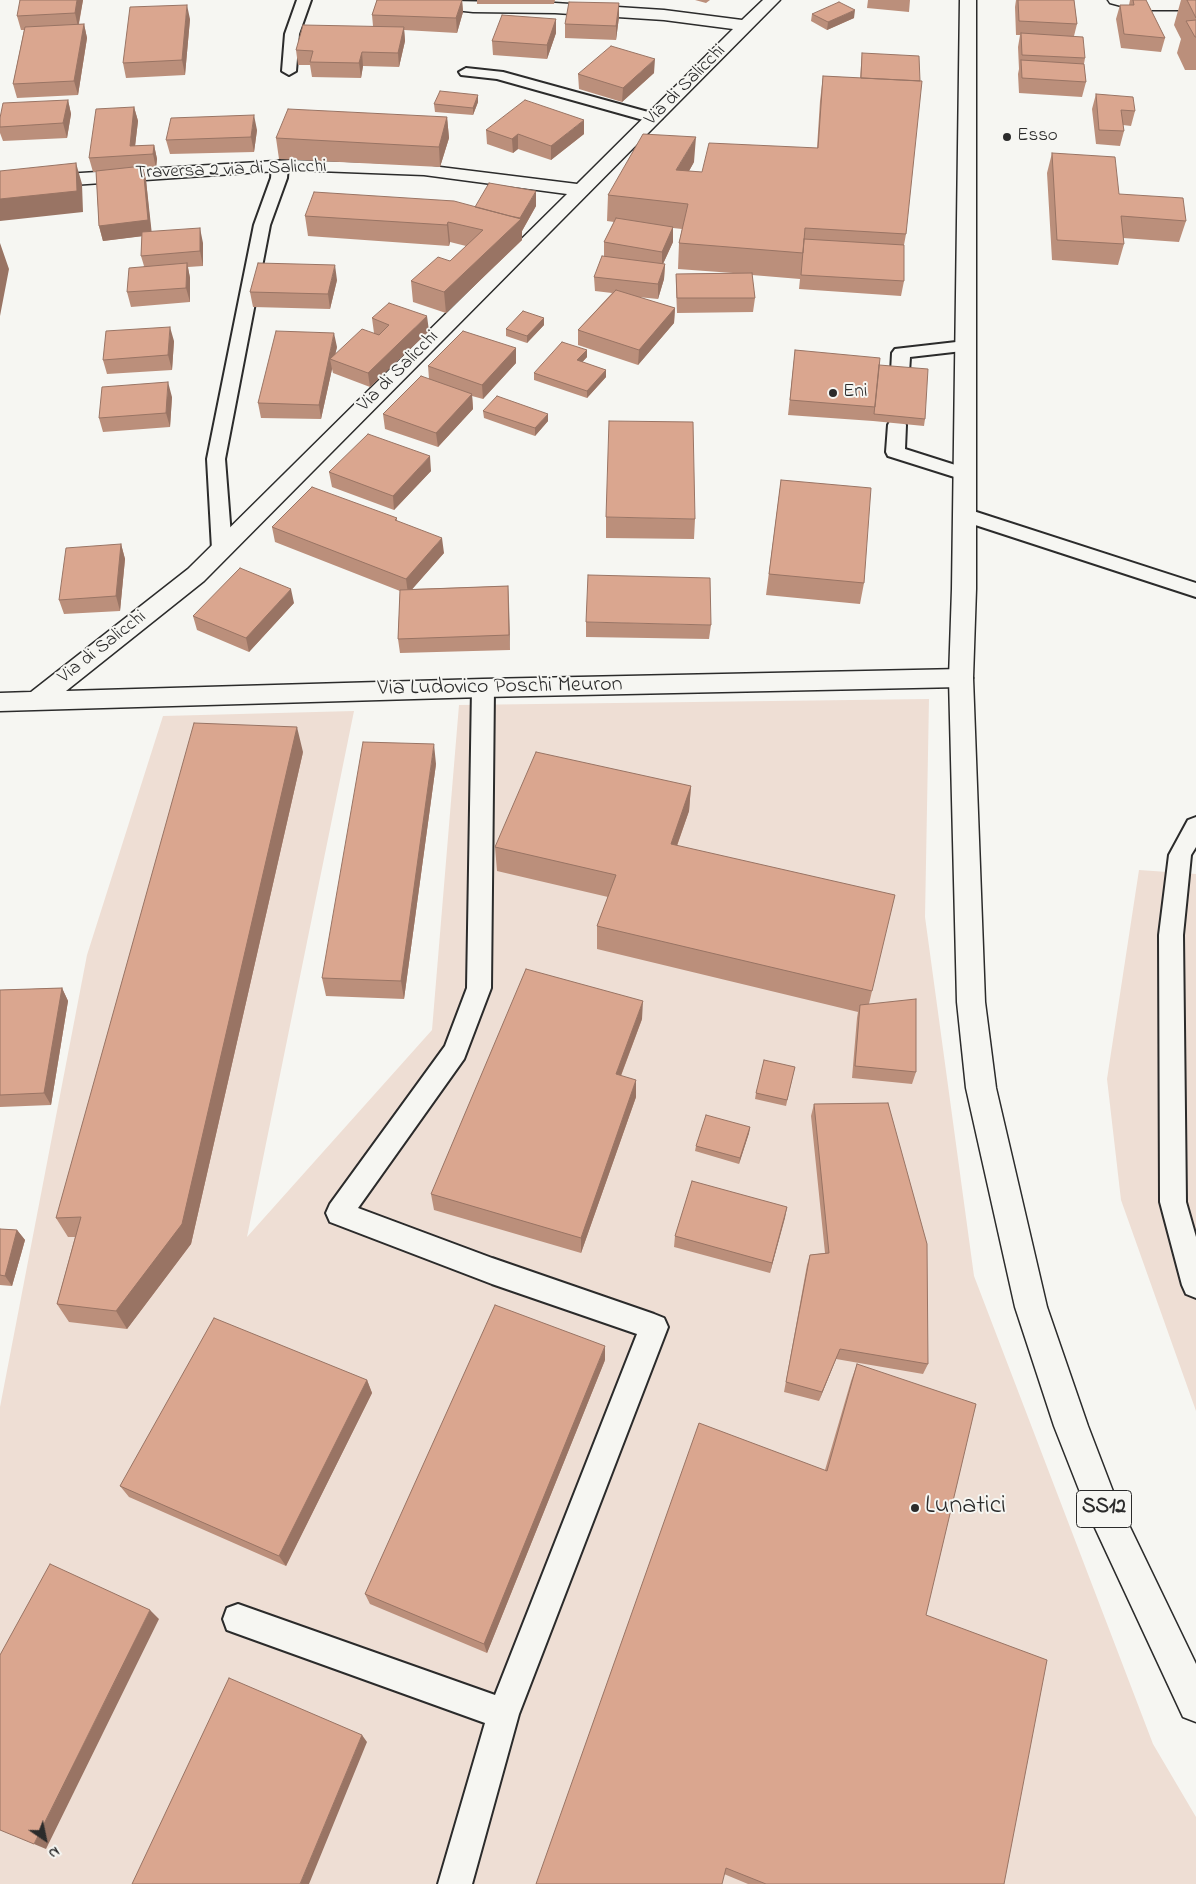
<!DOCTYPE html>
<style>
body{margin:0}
#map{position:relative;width:1196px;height:1884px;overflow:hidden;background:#f6f6f2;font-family:"Indie Flower",sans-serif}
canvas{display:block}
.north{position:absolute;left:20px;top:1814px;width:50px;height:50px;-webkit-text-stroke:4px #f6f6f2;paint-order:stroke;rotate:146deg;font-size:14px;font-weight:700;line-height:20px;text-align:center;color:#2b2b2b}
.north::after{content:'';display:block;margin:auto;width:18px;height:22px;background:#2b2b2b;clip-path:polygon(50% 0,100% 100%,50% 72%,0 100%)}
</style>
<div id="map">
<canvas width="1196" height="1884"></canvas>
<div class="north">N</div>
</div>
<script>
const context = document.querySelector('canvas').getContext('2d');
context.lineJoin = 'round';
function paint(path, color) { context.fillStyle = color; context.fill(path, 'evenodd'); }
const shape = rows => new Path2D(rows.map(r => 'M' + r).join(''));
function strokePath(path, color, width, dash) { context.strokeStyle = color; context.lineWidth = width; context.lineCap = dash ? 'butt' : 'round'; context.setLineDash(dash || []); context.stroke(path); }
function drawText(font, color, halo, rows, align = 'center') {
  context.font = font + ' "Indie Flower",sans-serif'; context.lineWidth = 4; context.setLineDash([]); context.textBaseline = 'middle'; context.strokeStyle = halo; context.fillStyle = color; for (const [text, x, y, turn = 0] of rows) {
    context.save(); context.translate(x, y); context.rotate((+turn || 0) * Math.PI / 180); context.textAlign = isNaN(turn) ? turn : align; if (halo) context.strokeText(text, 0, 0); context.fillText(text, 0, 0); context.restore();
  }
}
const built = shape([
 [929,699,925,917,974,1276,1153,1744,1196,1817,1196,1884,0,1884,0,1407,87,955,163,716,354,711,247,1237,432,1030,459,705],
 [1139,870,1196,874,1196,1411,1121,1200,1107,1079]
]);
const service = shape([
 [297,0,311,0,299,34,296,71,289,75,282,71,285,34,297,0],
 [466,68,503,72,659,115,662,118,654,123,497,79,461,75,459,72,466,68],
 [280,161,288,166,287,178,270,225,225,459,232,549,229,554,222,556,215,554,212,549,207,459,254,225,271,178,272,166,280,161],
 [965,341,971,342,974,346,971,350,910,357,909,373,906,377,900,379,894,377,891,373,892,353,895,349,965,341],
 [897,419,904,421,906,425,905,449,971,470,973,474,971,478,964,480,888,456,886,452,888,425,890,421,897,419],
 [964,508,1196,583,1196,597,957,519,954,514,957,509,964,508],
 [483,680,490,683,494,688,491,988,464,1059,358,1208,492,1258,654,1314,664,1318,668,1327,519,1714,472,1884,438,1884,485,1723,238,1634,227,1630,223,1619,227,1608,238,1604,495,1695,637,1334,492,1284,330,1222,326,1213,330,1204,445,1046,467,988,472,688,476,683,483,680],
 [1196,817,1196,847,1191,855,1183,935,1186,1202,1196,1237,1196,1298,1186,1294,1182,1285,1160,1202,1159,935,1169,855,1188,820,1196,817]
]);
const minor = shape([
 [400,0,555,3,664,10,742,20,763,0,780,0,204,581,66,691,483,679,961,669,970,672,973,678,970,684,961,687,483,697,0,711,0,693,31,692,188,569,567,194,424,175,291,170,0,190,0,178,291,160,424,165,577,184,733,29,664,20,555,13,473,12,408,5,400,0],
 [1108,0,1196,0,1196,10,1136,10,1110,3,1108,0]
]);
const primary = shape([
 [960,0,976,0,976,589,973,678,985,1002,996,1088,1047,1307,1088,1426,1114,1494,1196,1664,1196,1722,1183,1717,1089,1515,1054,1426,1015,1307,966,1088,957,1002,949,678,952,589,960,0]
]);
const wall = shape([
 [83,0,79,24,84,24,87,38,78,95,17,98,13,84,24,30,21,30,17,16],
 [377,0,462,0,463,12,457,33,404,30,405,41,399,67,363,66,361,78,312,77,310,65,298,65,296,50,373,26,372,15],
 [477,0,555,0,554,4,477,4],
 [695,0,710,0,706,3],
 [868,0,910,0,909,12,867,8],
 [1016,0,1074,0,1077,24,1074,36,1085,58,1084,64,1086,82,1082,97,1019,93,1018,74,1019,69,1018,47,1020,35,1016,35,1015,7],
 [1130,0,1146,0,1165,38,1161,52,1121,48,1116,19,1120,5,1129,5],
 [1181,0,1196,0,1196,70,1185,70,1177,53,1181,39,1174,25],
 [619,3,619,17,616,40,565,38,565,24],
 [812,14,854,18,827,30,811,21],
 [190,19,185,75,126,78,123,63],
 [556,19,556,33,547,59,493,55,492,41],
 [862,53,906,234,904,245,904,281,901,296,799,289,800,279,752,275,755,298,753,312,677,313,676,288,676,274,733,273,678,269,679,243,682,229,673,228,673,242,663,264,665,264,664,279,658,299,638,297,675,308,674,323,638,365,578,345,578,330,612,293,595,291,594,277,604,257,604,242,614,222,607,221,608,195,694,162,689,171,702,172,817,148,820,101,823,76,860,78],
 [654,73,622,102,579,89,578,74],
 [1096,94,1135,111,1131,126,1123,125,1124,131,1120,146,1096,144,1092,109],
 [478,95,478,102,473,115,435,112,434,104],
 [68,100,71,114,67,138,3,141,0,133,0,118],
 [134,107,138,121,135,146,154,145,157,159,156,168,143,169,146,180,151,232,203,243,203,266,188,267,190,278,190,302,131,307,127,292,144,266,141,256,142,236,103,241,99,226,96,172,93,172,89,158],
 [447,117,449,138,440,167,279,159,276,138],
 [257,130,254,152,170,154,166,140],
 [486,130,584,134,551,160,518,149,513,153,487,144],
 [1052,153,1119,194,1186,221,1179,242,1123,238,1124,244,1118,265,1052,260,1047,173],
 [536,206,522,231,522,240,446,313,413,302,411,281,450,261,466,246,450,242,449,246,308,236,305,216,475,207],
 [337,280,330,309,253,307,250,292],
 [372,318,429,331,370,387,333,373,332,369,321,419,261,418,258,403,337,347,335,354,374,333],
 [544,318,544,325,527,343,506,336,506,329],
 [174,341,172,370,107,374,103,360],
 [516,348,516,363,483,399,472,396,473,409,438,447,385,429,383,414,429,379,428,366],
 [587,350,587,357,582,362,606,370,606,377,587,398,534,380,534,373],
 [795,350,879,365,925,419,924,426,873,421,788,415],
 [172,397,170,427,103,432,99,418],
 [483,411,548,421,535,436,484,418],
 [431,471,394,510,332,487,329,472],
 [781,480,864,583,860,604,766,595],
 [606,517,695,519,694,539,606,538],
 [397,518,397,521,444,553,412,589,508,586,510,650,400,653,398,639,400,591,275,542,272,527],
 [121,544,125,559,120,611,64,614,59,600],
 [294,603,249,652,197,630,193,616],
 [586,622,711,625,709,639,586,637],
 [303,752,191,1244,127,1329,69,1322,57,1304,75,1237,68,1237,56,1218],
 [436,764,404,999,326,996,322,978],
 [691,786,689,811,677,846,872,991,869,1004,916,1072,912,1084,852,1078,857,1018,858,1012,597,949,597,926,608,897,497,871,495,847],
 [62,988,68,1001,51,1105,0,1107,0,990],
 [642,1019,621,1076,636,1097,581,1253,434,1210,431,1194],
 [795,1067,786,1106,755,1099,756,1093],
 [814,1104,928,1364,923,1374,836,1359,819,1401,784,1392,807,1265,810,1255,825,1253,811,1116],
 [750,1127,749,1133,739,1164,695,1151,696,1146],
 [787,1207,770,1273,674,1247,675,1236],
 [0,1229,17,1230,25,1240,12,1286,0,1285],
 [605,1360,487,1653,370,1604,365,1594],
 [857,1364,926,1615,1004,1884,748,1884,724,1874,825,1470,851,1381],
 [367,1380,372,1393,286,1566,129,1497,120,1486]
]);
const shadedWall = shape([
 [77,0,83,0,78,27,75,13],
 [462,0,463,12,457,33,456,18],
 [619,3,619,17,616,40,616,26],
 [187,5,190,19,185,75,182,60],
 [855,10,854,18,827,30,828,22],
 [556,19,556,33,547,59,547,45],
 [84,24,87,38,78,95,74,81],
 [404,27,405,41,399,67,398,53],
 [362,52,363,66,361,78,359,63],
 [655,59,654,73,622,102,623,88],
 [478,95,478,102,473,115,473,108],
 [68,100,71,114,67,138,63,123],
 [134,107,138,121,134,155,130,146],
 [254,115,257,130,254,152,251,137],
 [447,117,449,138,440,167,439,147],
 [584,120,584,134,551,160,551,146],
 [518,134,518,149,513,153,512,139],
 [696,137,694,162,675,196,676,170],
 [154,145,157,159,156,168,153,154],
 [76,163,82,184,83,212,0,221,0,199],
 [143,166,146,180,152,235,103,241,99,226],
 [536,191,536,206,522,231,522,240,446,313,444,292,520,220,520,218],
 [448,222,450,242,449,246,447,225],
 [673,227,673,242,662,266,662,252],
 [200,228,203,243,203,266,200,251],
 [0,243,9,269,0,316],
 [187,263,190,278,190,302,186,288],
 [665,264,664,279,658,299,658,284],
 [335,265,337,280,330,309,328,294],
 [675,308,674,323,638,365,639,350],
 [427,316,429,331,370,387,368,373],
 [544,318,544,325,527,343,527,336],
 [170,327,174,341,172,370,168,355],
 [334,333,337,347,334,360,330,359,332,369,321,419,319,405],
 [516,348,516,363,483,399,482,385],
 [587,350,587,357,577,368,577,360],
 [606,370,606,377,587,398,587,391],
 [168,382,172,397,170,427,166,413],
 [472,394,473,409,438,447,436,433],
 [548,414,548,421,535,436,535,428],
 [430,456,431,471,394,510,393,496],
 [442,538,444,553,408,594,406,579],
 [121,544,125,559,120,611,116,596],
 [508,586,509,601,510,650,509,635],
 [291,589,294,603,249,652,246,638],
 [297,727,303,752,191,1244,127,1329,116,1311],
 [434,744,436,764,404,999,401,981],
 [691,786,689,811,669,868,671,844],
 [62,988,68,1001,51,1105,44,1093],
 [643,1001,642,1019,615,1091,616,1074],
 [636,1080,636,1097,581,1253,581,1238],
 [750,1127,749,1133,739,1164,740,1158],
 [787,1207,785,1218,770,1273,772,1263],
 [17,1230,25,1240,12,1286,5,1276],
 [605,1346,605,1360,487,1653,484,1644],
 [840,1349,836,1359,819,1401,822,1392],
 [367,1380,372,1393,286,1566,279,1556],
 [150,1610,159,1619,46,1849,34,1844],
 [362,1735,367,1742,309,1884,300,1884]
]);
const building = shape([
 [20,0,77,0,75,13,17,16,20,0],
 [377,0,462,0,456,18,372,15,377,0],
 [1018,0,1074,0,1077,24,1019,21,1018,0],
 [1133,0,1146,0,1165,38,1124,34,1120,5,1134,5,1133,0],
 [1187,0,1196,0,1196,18,1187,0],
 [569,2,619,3,616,26,565,24,569,2],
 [839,2,855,10,828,22,812,14,839,2],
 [187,5,182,60,123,63,130,7,187,5],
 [502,15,556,19,547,45,492,41,502,15],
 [1196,20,1196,37,1195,37,1186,21,1196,20],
 [84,24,74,81,13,84,25,27,84,24],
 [303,25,404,27,398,53,362,52,359,63,310,62,313,51,296,50,303,25],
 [1021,33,1083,37,1085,58,1022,55,1021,33],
 [611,46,655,59,623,88,578,74,611,46],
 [862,53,919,56,920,81,861,78,862,53],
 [1021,60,1084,64,1086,82,1022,78,1021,60],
 [823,76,922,81,906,234,805,228,803,253,679,243,688,204,608,195,643,134,696,137,676,170,702,172,709,143,818,148,823,76],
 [440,91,478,95,473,108,434,104,440,91],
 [1096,94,1133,97,1135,111,1121,110,1124,131,1099,130,1096,94],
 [68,100,63,123,0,127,0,118,3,103,68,100],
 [525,100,584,120,551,146,518,134,512,139,486,130,525,100],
 [134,107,130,146,154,145,153,154,89,158,96,109,134,107],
 [288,109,447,117,439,147,276,138,288,109],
 [254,115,251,137,166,140,171,118,254,115],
 [1052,153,1115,157,1119,194,1183,198,1186,221,1121,216,1124,244,1057,240,1052,153],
 [76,163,77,191,0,199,0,171,76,163],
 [143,166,148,220,99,226,96,171,143,166],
 [489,183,536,191,520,218,510,216,475,207,489,183],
 [314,192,454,201,521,219,444,292,411,281,438,257,450,261,483,230,448,222,447,225,305,216,314,192],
 [616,218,673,227,662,252,604,242,616,218],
 [200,228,200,251,141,256,142,232,200,228],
 [804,239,904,245,904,281,801,275,804,239],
 [602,256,665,264,658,284,594,277,602,256],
 [187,263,186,288,127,292,129,268,187,263],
 [258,263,335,265,328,294,250,292,258,263],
 [752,273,755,298,677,298,676,274,752,273],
 [616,290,675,308,639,350,578,330,616,290],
 [389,303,427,316,368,373,330,359,362,329,379,335,389,325,372,318,389,303],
 [523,311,544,318,527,336,506,329,523,311],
 [170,327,168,355,103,360,106,331,170,327],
 [276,331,334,333,319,405,258,403,276,331],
 [463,331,516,348,482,385,428,366,463,331],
 [562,342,587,350,577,360,606,370,587,391,534,373,562,342],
 [795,350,880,358,875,407,790,400,795,350],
 [879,365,928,369,925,419,874,414,879,365],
 [421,376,472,394,436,433,383,414,421,376],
 [168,382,166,413,99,418,102,387,168,382],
 [497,396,548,414,535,428,483,411,497,396],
 [609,421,693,422,695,519,606,517,609,421],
 [368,434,430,456,393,496,329,472,368,434],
 [781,480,871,488,864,583,769,574,781,480],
 [312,487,397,518,395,520,442,538,406,579,272,527,312,487],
 [121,544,116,596,59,600,66,548,121,544],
 [240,568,291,589,246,638,193,616,240,568],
 [588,575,710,578,711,625,586,622,588,575],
 [508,586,509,635,398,639,400,590,508,586],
 [194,723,297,727,182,1224,116,1311,57,1304,81,1217,56,1218,194,723],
 [363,742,434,744,401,981,322,978,363,742],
 [536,752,691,786,671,844,895,895,872,991,597,926,616,875,495,847,536,752],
 [526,969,643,1001,616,1074,636,1080,581,1238,431,1194,526,969],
 [62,988,44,1093,0,1095,0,990,62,988],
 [916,999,916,1072,855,1066,860,1005,916,999],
 [764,1060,795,1067,787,1100,756,1093,764,1060],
 [888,1103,927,1244,928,1364,840,1349,822,1392,786,1382,810,1255,829,1253,814,1104,888,1103],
 [706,1115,750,1127,740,1158,696,1146,706,1115],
 [692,1181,787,1207,772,1263,675,1236,692,1181],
 [0,1229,17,1230,5,1276,0,1275,0,1229],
 [495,1305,605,1346,484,1644,365,1594,495,1305],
 [214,1318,367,1380,279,1556,120,1486,214,1318],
 [857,1364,976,1404,926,1615,1047,1660,1004,1884,766,1884,726,1868,722,1884,536,1884,699,1423,827,1471,857,1364],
 [50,1564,150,1610,34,1844,0,1830,0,1655,50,1564],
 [229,1678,362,1735,300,1884,132,1884,229,1678]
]);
const markers = [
 [1007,137,5,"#2b2b2b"],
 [833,393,5,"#2b2b2b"],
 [915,1508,5,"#2b2b2b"]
];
const farStreetnames = [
 ["Via di Salicchi",686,86,-45],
 ["Traversa 2 via di Salicchi",231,171,-2],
 ["Via di Salicchi",399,372,-45],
 ["Via di Salicchi",103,648,-38]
];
const farPoinames = [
 ["Esso",1017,137],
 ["Eni",843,393]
];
const shields = [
 [1104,1509,55]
];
const shieldNames = [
 ["SS12",1104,1509]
];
const streetNames = [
 ["Via Ludovico Poschi Meuron",500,688,-1]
];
const nearPoinames = [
 ["Lunatici",925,1508]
];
paint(built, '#eeded4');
strokePath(service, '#2b2b2b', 4);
strokePath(minor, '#2b2b2b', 3);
strokePath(primary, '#2b2b2b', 3);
paint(service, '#f6f6f2');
paint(minor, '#f6f6f2');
paint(primary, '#f6f6f2');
paint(wall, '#bb8f7b');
paint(shadedWall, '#997464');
paint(building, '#daa68f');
strokePath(building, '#997464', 1);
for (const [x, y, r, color] of markers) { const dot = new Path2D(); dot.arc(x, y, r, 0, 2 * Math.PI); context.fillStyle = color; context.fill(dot); strokePath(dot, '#f6f6f2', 2); }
drawText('19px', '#2b2b2b', '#f6f6f2', farStreetnames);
drawText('19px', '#2b2b2b', '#f6f6f2', farPoinames, 'left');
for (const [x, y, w] of shields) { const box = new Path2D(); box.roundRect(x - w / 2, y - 18.5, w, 37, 4); context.fillStyle = '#f6f6f2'; context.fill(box); strokePath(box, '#2b2b2b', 1); }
drawText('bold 21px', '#2b2b2b', null, shieldNames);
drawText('22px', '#2b2b2b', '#f6f6f2', streetNames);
drawText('26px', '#2b2b2b', '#f6f6f2', nearPoinames, 'left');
</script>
